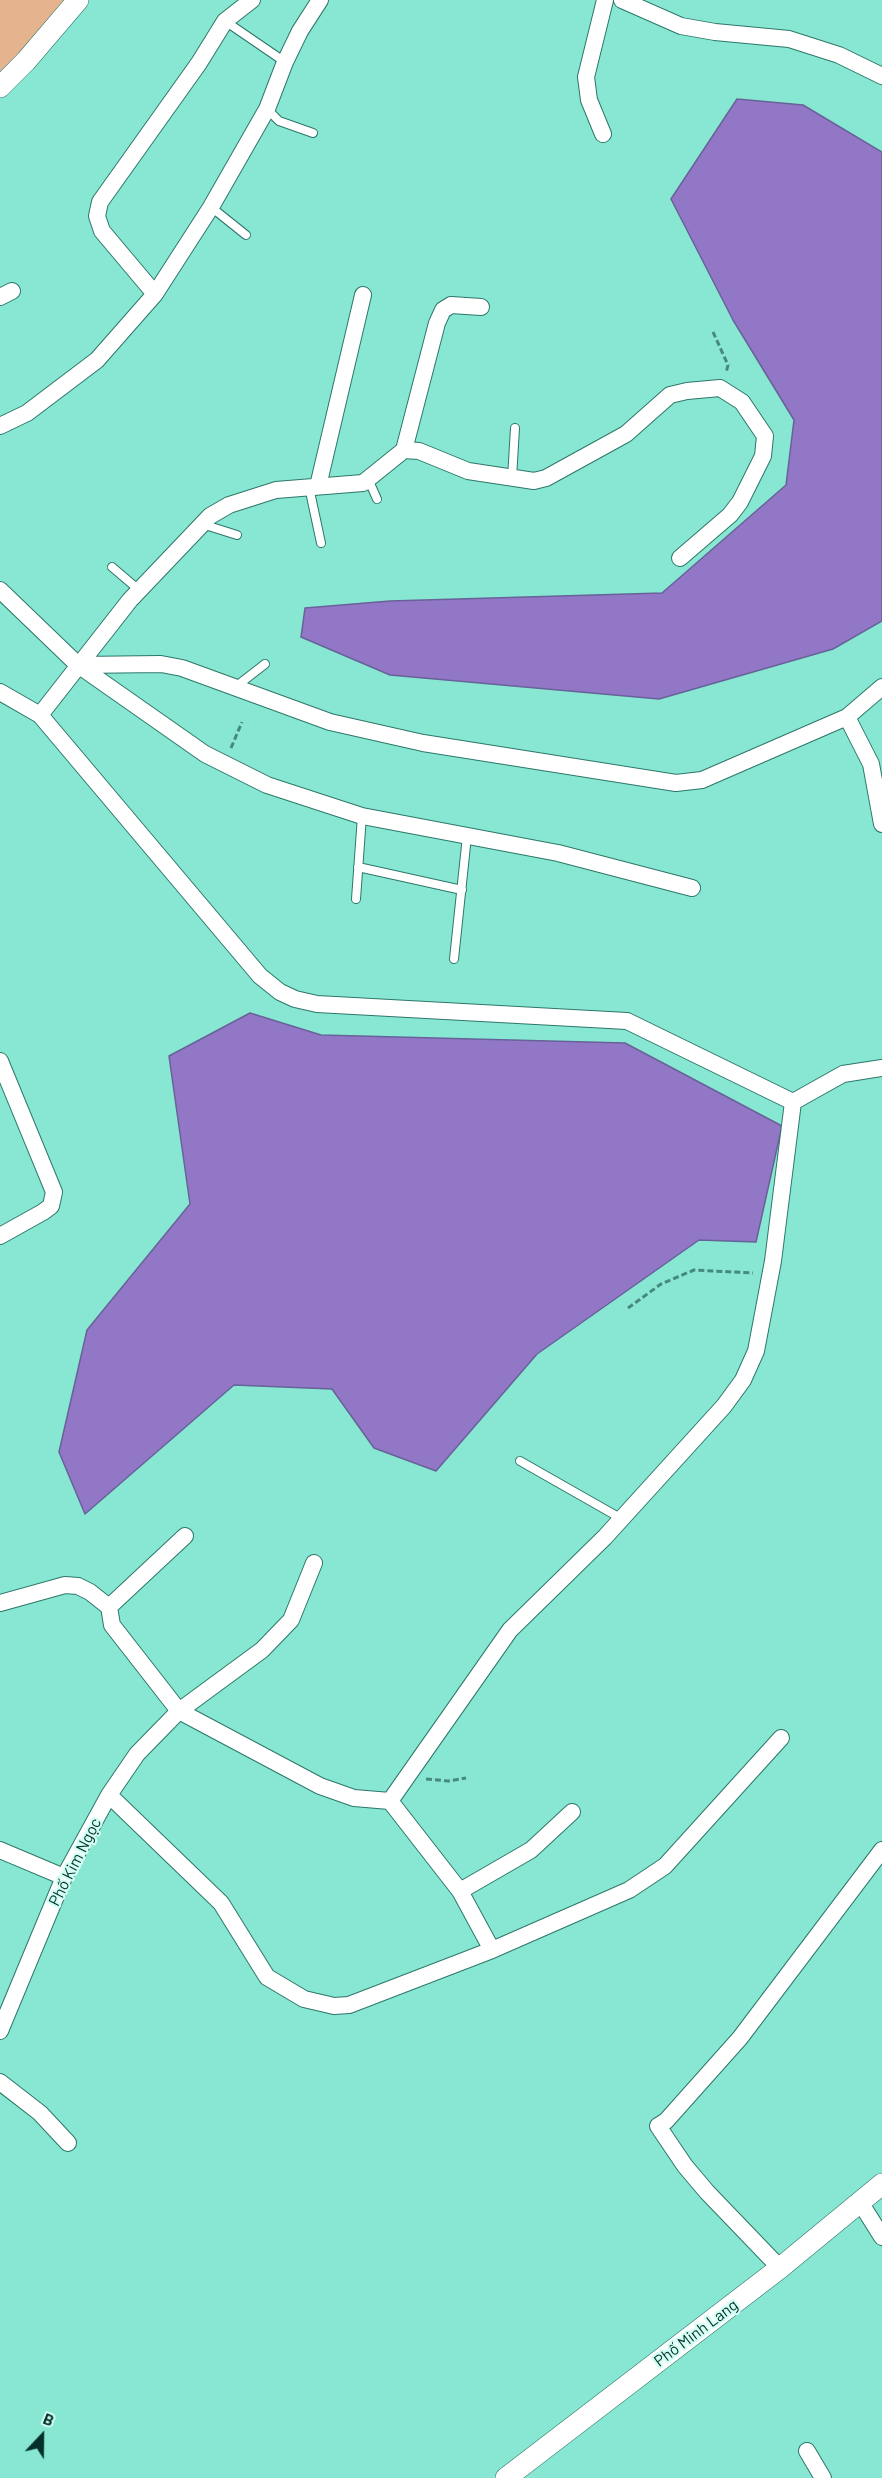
<!DOCTYPE html>
<meta charset="utf-8">
<style>
body{margin:0}
#map{position:relative;width:882px;height:2478px;overflow:hidden;background:#88e7d3;font-family:Barlow,sans-serif}
canvas{display:block}
.north{position:absolute;left:12px;top:2406px;width:60px;height:60px;-webkit-text-stroke:4px #d2fef3;paint-order:stroke;rotate:22deg;font-size:16px;font-weight:700;line-height:24px;text-align:center;color:#043029}
.north::after{content:'';display:block;margin:auto;width:21px;height:27px;background:#043029;clip-path:polygon(50% 0,100% 100%,50% 72%,0 100%)}
</style>
<div id="map">
<canvas width="882" height="2478"></canvas>
<div class="north">B</div>
</div>
<script>
const context = document.querySelector('canvas').getContext('2d');
context.lineJoin = 'round';
function paint(path, color) { context.fillStyle = color; context.fill(path, 'evenodd'); }
const shape = rows => new Path2D(rows.map(r => 'M' + r).join(''));
function strokePath(path, color, width, dash) { context.strokeStyle = color; context.lineWidth = width; context.lineCap = dash ? 'butt' : 'round'; context.setLineDash(dash || []); context.stroke(path); }
function drawText(font, color, halo, rows, align = 'center') {
  context.font = font + ' Barlow,sans-serif'; context.lineWidth = 4.5; context.setLineDash([]); context.textBaseline = 'middle'; context.strokeStyle = halo; context.fillStyle = color; for (const [text, x, y, turn = 0] of rows) {
    context.save(); context.translate(x, y); context.rotate((+turn || 0) * Math.PI / 180); context.textAlign = isNaN(turn) ? turn : align; if (halo) context.strokeText(text, 0, 0); context.fillText(text, 0, 0); context.restore();
  }
}
const green = shape([
 [0,0,78,0,0,80]
]);
const water = shape([
 [737,99,803,105,882,152,882,621,833,649,659,699,390,675,301,637,305,608,390,601,662,593,786,485,794,420,733,320,671,199,737,99],
 [250,1013,321,1035,625,1043,782,1126,756,1242,699,1240,537,1354,436,1471,374,1448,332,1389,234,1385,85,1514,59,1452,87,1330,190,1204,169,1056,250,1013]
]);
const path = shape([
 [713,332,728,365,726,373],
 [231,748,242,722],
 [628,1308,661,1284,694,1270,753,1273],
 [426,1779,448,1781,466,1778]
]);
const service = shape([
 [225,21,285,62],
 [267,109,279,121,313,133],
 [211,207,246,235],
 [512,478,515,428],
 [369,481,377,499],
 [309,487,321,543],
 [202,524,237,535],
 [112,567,139,590],
 [234,688,265,664],
 [358,867,462,890],
 [356,899,362,816],
 [454,959,467,836],
 [520,1461,622,1519]
]);
const minor = shape([
 [622,0,681,26,715,32,789,39,839,55,882,76],
 [603,134,589,100,586,77,605,0],
 [155,294,102,231,97,216,100,202,199,63,225,21,252,0],
 [0,297,12,291],
 [0,426,27,413,97,360,155,294,211,207,267,109,285,62,300,31,320,0],
 [404,450,419,451,468,471,534,481,546,478,626,434,670,395,687,391,720,388,742,402,765,436,763,456,740,502,730,515,680,558],
 [318,486,363,295],
 [0,590,78,665,205,754,267,785,362,816,558,853,692,888],
 [78,665,161,664,182,668,330,722,423,743,676,783,702,780,847,717,882,687],
 [0,692,40,715,260,976,280,992,295,999,317,1004,627,1021,793,1102],
 [40,715,130,600,210,516,229,505,276,490,363,483,404,450,437,323,443,310,451,305,481,307],
 [847,717,871,764,882,824],
 [0,1061,54,1192,51,1206,43,1212,0,1236],
 [793,1102,843,1074,882,1068],
 [185,1536,109,1607,112,1625,179,1711,320,1786,354,1798,390,1801,460,1891,492,1950],
 [0,1603,65,1585,78,1586,90,1592,109,1607],
 [109,1795,221,1903,267,1977,304,1999,334,2006,349,2005,492,1950,629,1890,665,1866,781,1738],
 [390,1801,510,1630,605,1537,724,1406,743,1380,756,1351,773,1261,793,1102],
 [0,1850,64,1877],
 [460,1891,531,1850,572,1812],
 [0,2031,64,1877,109,1795,137,1754,179,1711,262,1650,291,1620,314,1563],
 [0,2082,40,2113,68,2143],
 [860,2202,882,2237],
 [780,2268,707,2192,685,2166,658,2126,666,2121,740,2038,882,1850],
 [807,2451,823,2478]
]);
const tertiary = shape([
 [0,87,26,61,78,0],
 [506,2478,780,2268,882,2184]
]);
const streetNames = [
 ["Phố Kim Ngọc",75,1862,-63],
 ["Phố Minh Lang",696,2333,-37]
];
paint(green, '#e5b48e');
paint(water, '#9277c7');
strokePath(water, '#676298', 1.5);
strokePath(service, '#2d7769', 10);
strokePath(minor, '#2d7769', 18);
strokePath(tertiary, '#2d7769', 22);
strokePath(path, '#458a7d', 3, [6, 3]);
strokePath(service, '#fff', 8);
strokePath(minor, '#fff', 16);
strokePath(tertiary, '#fff', 21);
drawText('16px', '#043029', '#d2fef3', streetNames);
</script>
